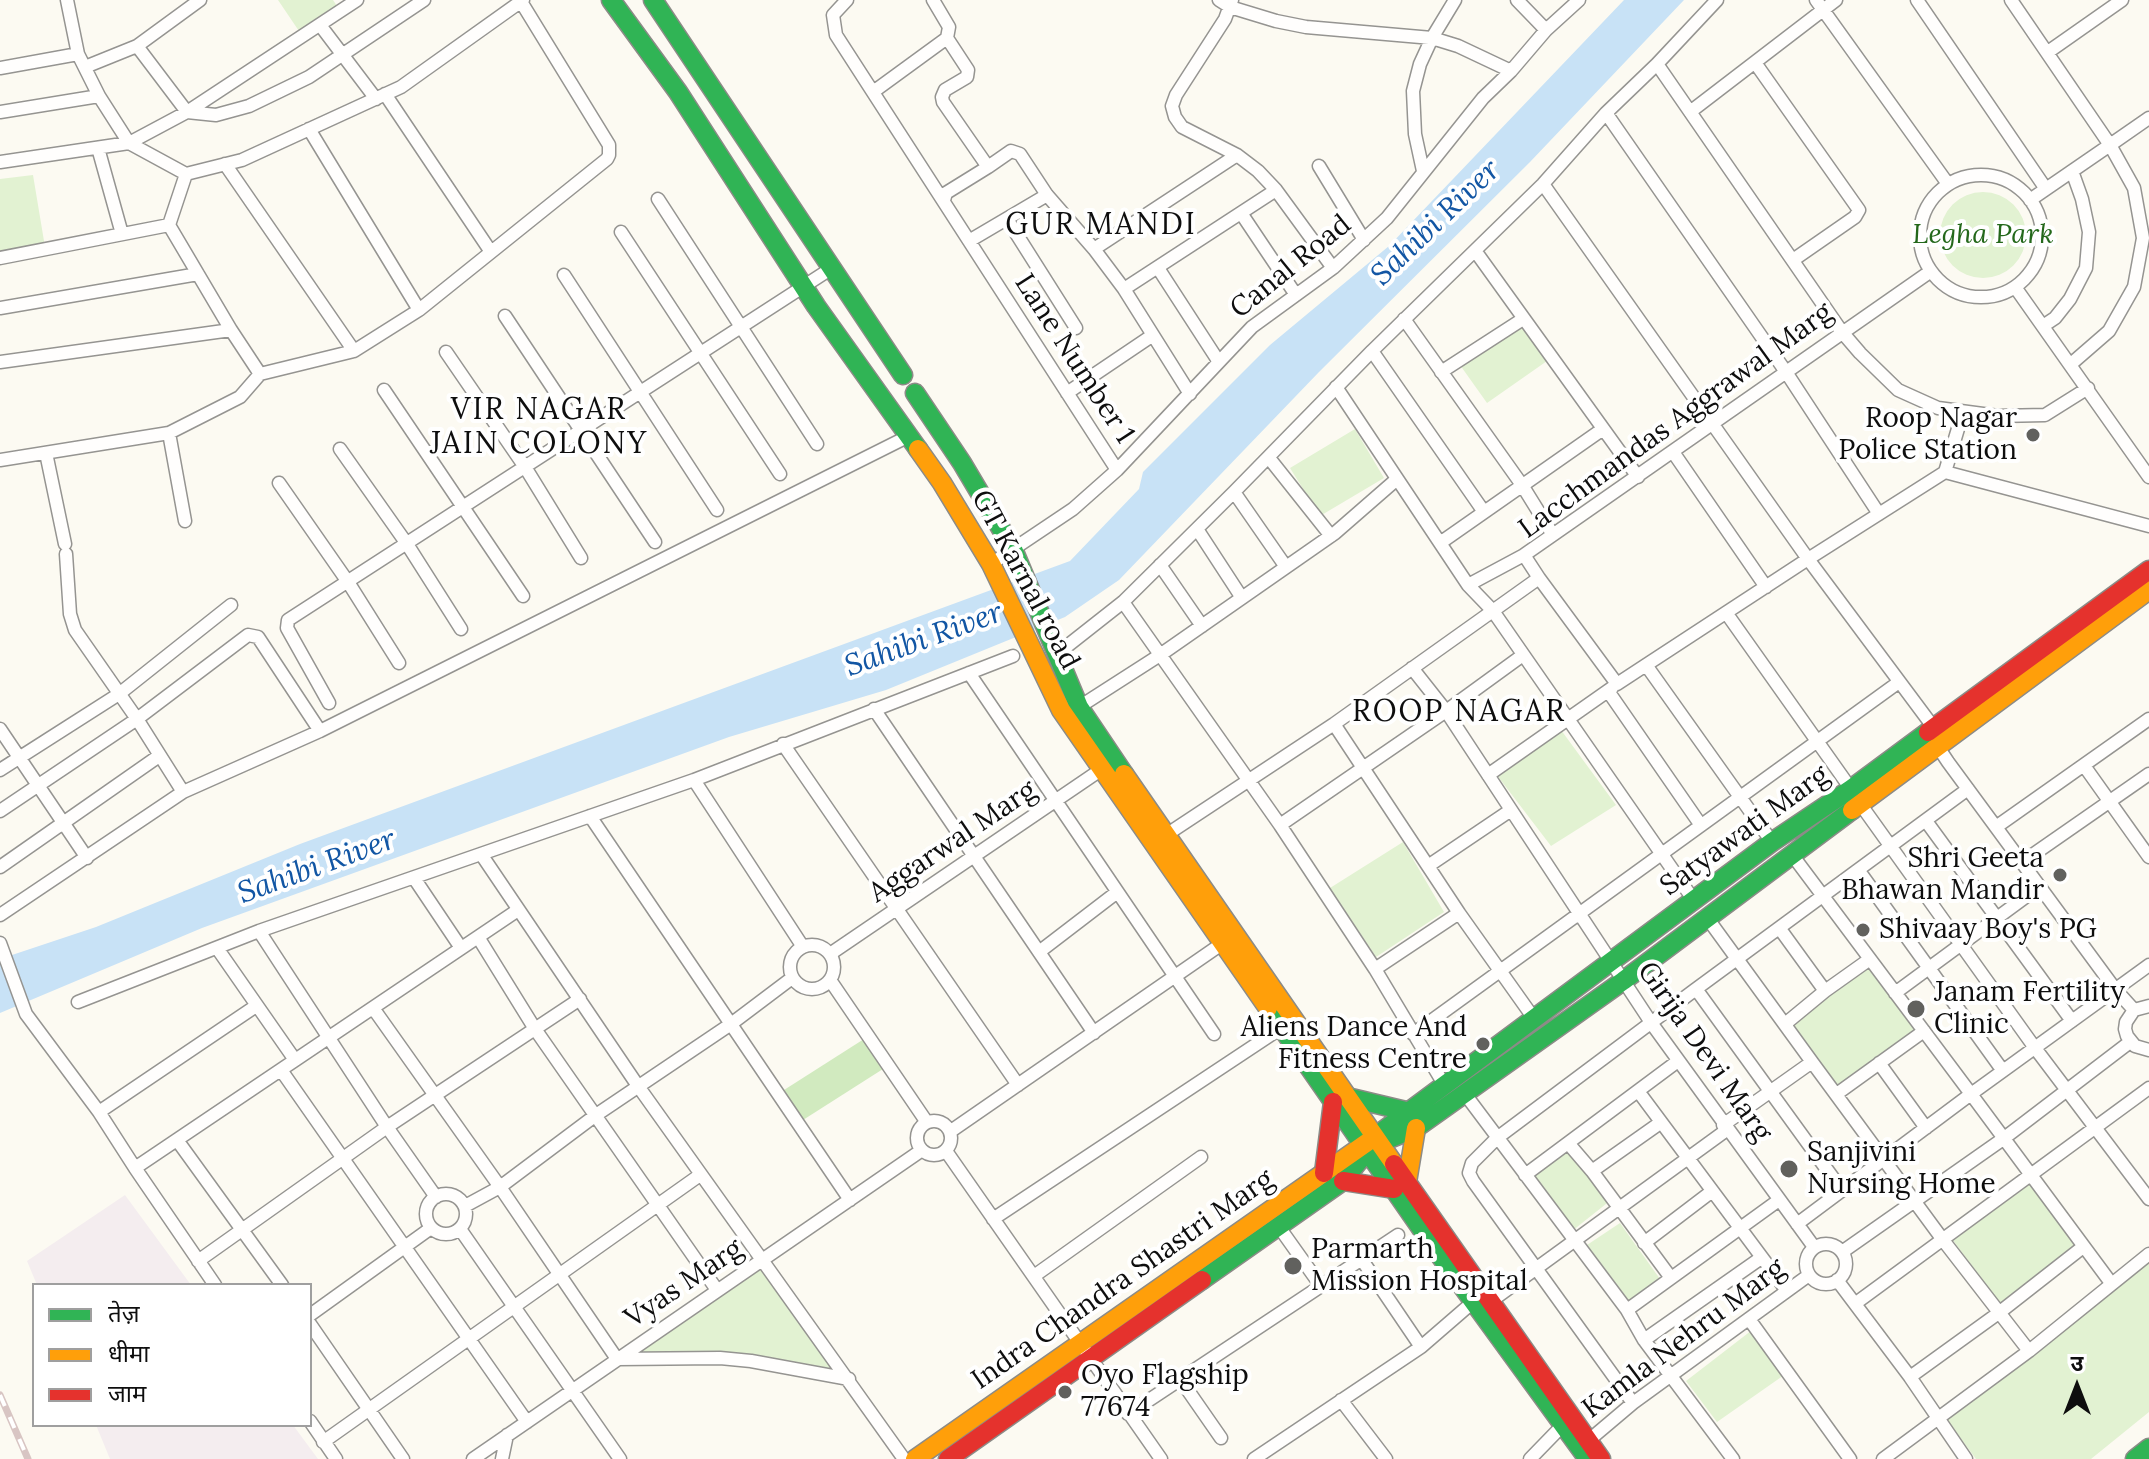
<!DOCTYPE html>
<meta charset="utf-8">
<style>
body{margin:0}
#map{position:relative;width:2149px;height:1459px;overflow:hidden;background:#fcfaf2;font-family:Lora,"Noto Sans Devanagari",serif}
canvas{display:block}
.legend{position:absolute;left:32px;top:1283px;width:280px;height:144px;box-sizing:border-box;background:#fff;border:2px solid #9f9f9f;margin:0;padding:10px 14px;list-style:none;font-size:24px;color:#0e0e0e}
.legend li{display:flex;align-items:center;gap:16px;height:40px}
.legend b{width:40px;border:2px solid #9f9f9f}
.north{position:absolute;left:2037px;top:1347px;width:80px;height:80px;-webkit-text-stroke:6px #fff;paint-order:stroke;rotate:0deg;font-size:22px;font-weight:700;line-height:32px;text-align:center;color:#0e0e0e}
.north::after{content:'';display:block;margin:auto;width:28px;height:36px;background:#0e0e0e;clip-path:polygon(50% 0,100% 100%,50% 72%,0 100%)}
</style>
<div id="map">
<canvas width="2149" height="1459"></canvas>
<ul class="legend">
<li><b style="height:10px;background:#30b455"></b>तेज़</li>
<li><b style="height:10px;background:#ff9f0a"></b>धीमा</li>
<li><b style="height:10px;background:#e5322d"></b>जाम</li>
</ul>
<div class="north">उ</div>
</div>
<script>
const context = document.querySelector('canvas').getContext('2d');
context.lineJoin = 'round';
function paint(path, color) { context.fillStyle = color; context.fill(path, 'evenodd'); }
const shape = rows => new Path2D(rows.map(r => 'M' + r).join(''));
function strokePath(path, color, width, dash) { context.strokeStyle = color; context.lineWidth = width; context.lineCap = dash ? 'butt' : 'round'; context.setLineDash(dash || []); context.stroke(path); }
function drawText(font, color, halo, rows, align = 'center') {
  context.font = font + ' Lora,serif'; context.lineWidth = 8; context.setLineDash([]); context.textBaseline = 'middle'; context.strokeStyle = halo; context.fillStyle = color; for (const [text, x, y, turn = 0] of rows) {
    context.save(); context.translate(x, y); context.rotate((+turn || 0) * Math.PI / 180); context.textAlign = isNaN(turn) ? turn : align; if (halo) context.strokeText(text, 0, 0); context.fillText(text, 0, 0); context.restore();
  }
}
const industrial = shape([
 [125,1195,191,1285,37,1285,27,1261],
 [96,1425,293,1425,318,1459,110,1459]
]);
const green = shape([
 [278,0,333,0,341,12,303,37],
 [33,175,46,253,0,261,0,179],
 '1940 235a43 43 0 1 1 86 0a43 43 0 1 1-86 0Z',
 [1521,323,1547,361,1487,403,1460,365],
 [1355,429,1384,478,1320,516,1290,468],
 [1561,730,1616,805,1551,846,1496,774],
 [1403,842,1444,912,1376,957,1330,888],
 [1870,963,1919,1031,1838,1089,1789,1023],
 [1569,1146,1611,1200,1572,1231,1530,1176],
 [2028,1182,2079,1249,2002,1306,1952,1239],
 [1620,1223,1660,1279,1630,1302,1587,1245],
 [2149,1258,2149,1412,2091,1459,1976,1459,1947,1420],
 [760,1267,839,1373,633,1354],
 [1756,1327,1787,1373,1717,1422,1686,1381]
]);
const forest = shape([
 [864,1039,883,1069,803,1120,784,1090]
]);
const water = shape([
 [1624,0,1684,0,1530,162,1319,372,1119,580,1065,617,886,690,729,737,202,928,0,1013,0,959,96,927,300,844,1070,561,1139,489,1143,472,1270,345,1389,246]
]);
const street = shape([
 [67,0,78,54,99,96,129,143,186,174,242,160,401,87,523,0],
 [847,0,833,15,836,35,1117,470],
 [933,0,949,27,947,38,968,70,967,77,945,90,942,97,943,102,988,167,1011,151,1020,154,1047,195,1094,249,1124,289,1190,394],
 [1219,0,1230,7,1276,21,1306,27,1432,38,1458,46,1511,71],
 [1232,0,1225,19,1176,95,1172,106,1175,117,1182,127,1237,155,1258,171,1276,190,1333,268],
 [1517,0,1546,30],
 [1816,0,1948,184],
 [1917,0,2046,189],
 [2011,0,2110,145,2149,118],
 [320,25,376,99],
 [137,46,187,112,216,115,249,106,309,77,424,0],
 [2048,52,2122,0],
 [1657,64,1717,0],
 [1756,64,1859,210,1855,217,1793,260],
 [85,67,137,46,200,0],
 [0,68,78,54],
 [873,92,947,38],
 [385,94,491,252],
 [0,112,99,96],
 [1690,112,1836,0],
 [1606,113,1786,372,1879,514],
 [309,129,419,310,354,351],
 [98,148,122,234],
 [0,162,129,143,187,112,357,0],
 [1319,166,1364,240],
 [1423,171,1415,134,1413,91,1420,64,1432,38,1455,0],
 '1920 236a61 61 0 1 1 122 0a61 61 0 1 1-122 0Z',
 [1543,184,1808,559,1945,472,1963,412],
 [658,199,817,444],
 [944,200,946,193,988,167],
 [2030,200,2110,145,2134,188,2143,238,2134,287,2109,331,2071,364],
 [1241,213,1296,295],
 [1007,219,1076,328],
 [169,225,231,330,260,374],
 [621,232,780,474],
 [969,241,1047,195],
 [1094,249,1237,155],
 [1476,252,1638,477],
 [0,258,169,225,186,174],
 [1158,268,1219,362],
 [564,275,717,510],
 [2015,287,2149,477],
 [1124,289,1276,190],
 [0,308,198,274],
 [419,310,607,159,609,155,609,145,520,0],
 [505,316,655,542],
 [1404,319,1522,485,1553,535],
 [2043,326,2055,318,2070,299,2086,268,2089,232,2082,199,2072,171],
 [1372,351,1484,512],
 [446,352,525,467,581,558],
 [0,362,231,330],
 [1441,372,1523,319],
 [1336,387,1468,585,1493,611,1695,902],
 [384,390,523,596],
 [1067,393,1153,335],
 [169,433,185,521],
 [340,449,407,544,461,629],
 [1673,452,1766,587],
 [46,453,65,544],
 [1269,458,1331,536],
 [0,460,169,433,240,397,260,374,354,351,225,164],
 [1945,472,2149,526],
 [279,483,348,582,399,663],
 [1234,492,1286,567],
 [1197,529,1242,598],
 [1440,543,1603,429],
 [66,554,70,614,75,630,137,719,183,792],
 [991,564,1073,509,1117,470,1252,327,1333,268,1387,218,1483,98,1511,71,1546,30,1579,0],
 [1160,565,1202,626],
 [1539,578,1617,684,1646,665,1772,842],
 [1468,585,1524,555],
 [1123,602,1280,825,1375,969,1459,913,1535,1020],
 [1727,614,1851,789],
 [1057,654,1123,602,1234,492,1372,351,1543,184,1606,113,1657,64,1842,332,1860,353,1898,390,1938,408,1998,416,2045,415,2088,388],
 [1646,665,1808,559,1934,728,1938,747,1948,762,2115,989,2134,1010],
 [1412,668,1446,711,1652,1024,1814,1247],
 [969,673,1214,1034],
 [1608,691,1700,824],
 [329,703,287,628,288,620,832,268],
 [1079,707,1160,655,1335,533,1397,479],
 [874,709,1094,1033],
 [1334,724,1459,913],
 [0,729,87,858],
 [783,744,1018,1085],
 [2085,767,2149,857],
 [0,770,119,694,231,605],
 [1488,775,1612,688],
 [694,780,803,947],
 [1861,805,2035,1048,2149,1199],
 [0,811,137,719,248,635,258,637,320,731],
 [590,816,850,1200],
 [1926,821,2072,1021],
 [1280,825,1446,711,1523,655],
 [1996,827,2149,719],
 [1166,835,1334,724,1539,578,1524,555,1931,271],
 [481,854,638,1086,904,1459],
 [1793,856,1971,1094,2149,965],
 [2021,863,2149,774],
 [1428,866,1511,810],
 [0,867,159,756],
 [1859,871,2003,1071],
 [414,878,461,948],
 [0,915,183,792,320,731,909,436],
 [1708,919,1812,1062,1723,1125],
 [1780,929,1825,991,1785,1024],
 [259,931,387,1127,436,1197],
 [478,937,535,1029,717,1290],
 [0,943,26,1014,99,1112,135,1168,215,1285],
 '790 967a22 22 0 1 1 44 0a22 22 0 1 1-44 0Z',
 [217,948,295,1060],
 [1039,952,1116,893],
 [830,954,1102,769],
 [1375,969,1445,1086],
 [830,980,926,1121],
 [1696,989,1968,789],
 [1825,991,1870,959],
 [1895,993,2039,887],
 [78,1002,259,931,694,780,1013,656],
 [2149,1006,2134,1010,2126,1022,2125,1029,2127,1036,2135,1046,2149,1050],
 [373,1008,500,1187,617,1359,720,1358,751,1361,849,1379],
 [1413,1034,1899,682],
 [1812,1062,1943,1240,2029,1351],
 [1879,1063,1926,1128],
 [281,1070,527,1422],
 [1638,1091,1787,1291],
 [1838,1093,1924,1031],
 [1465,1094,1627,1310,1644,1340,1733,1459],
 [99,1112,256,1006],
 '917 1138a17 17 0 1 1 34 0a17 17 0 1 1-34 0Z',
 [951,1131,1223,943],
 [177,1140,282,1285],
 [1568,1143,1592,1171,1671,1278],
 [946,1151,1161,1459],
 [135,1168,518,910],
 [1592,1171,1660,1123],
 [1525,1175,1678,1061],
 '426 1214a20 20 0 1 1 40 0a20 20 0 1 1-40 0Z',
 [465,1206,500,1187,596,1115,731,1024,792,978],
 [993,1219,1281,1028],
 [1797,1224,1971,1094,2111,1283],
 [1279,1227,1321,1286],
 [460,1229,620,1459],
 [1644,1243,1711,1192],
 '1806 1264a20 20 0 1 1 40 0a20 20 0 1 1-40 0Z',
 [1842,1252,2003,1139,2130,1042],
 [1362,1260,1421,1347],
 [198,1261,387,1127,580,999],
 [1034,1276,1201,1157],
 [1837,1280,1910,1377,1966,1459],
 [1490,1302,1728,1129],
 [1856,1303,2149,1088],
 [1627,1310,1779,1200],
 [310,1315,431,1228],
 [1749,1319,1850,1459],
 [310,1324,403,1459],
 [1644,1340,1761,1258],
 [1910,1377,2000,1312,2083,1247],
 [1180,1379,1221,1438],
 [1341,1400,1386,1459],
 [1633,1403,1473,1181,1469,1173,1472,1163,1497,1138,1696,989,1841,1189],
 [1128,1414,1398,1235],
 [310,1421,336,1459],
 [1588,1441,1633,1403,1809,1275],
 [323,1442,700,1175],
 [473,1459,922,1150],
 [502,1459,507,1435],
 [1254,1459,1421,1347,1473,1302],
 [1530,1459,1562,1426],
 [1883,1459,2029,1351,2149,1254]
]);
const fast = shape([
 [611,0,678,92,816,306,918,449],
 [653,0,903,375],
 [915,393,962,463,1013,549,1079,707,1124,774],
 [1268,1008,1441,1257,1588,1459],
 [1347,1097,1410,1112],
 [1372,1139,1772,842,1851,789,1928,732],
 [1202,1280,1343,1181,1367,1151,1379,1143,1416,1128,1623,981,1852,810],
 [2135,1459,2149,1448]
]);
const slow = shape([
 [918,449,942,483,991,564,1061,710,1268,1008],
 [1124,774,1394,1164],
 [1852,810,2149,590],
 [1407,1182,1416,1128],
 [915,1459,1372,1139]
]);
const jam = shape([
 [1928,732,2149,570],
 [1394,1164,1601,1459],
 [1324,1173,1333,1102],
 [1343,1181,1394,1189],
 [948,1459,1202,1280]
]);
const rail = shape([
 [0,1395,28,1459]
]);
const markers = [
 [2033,435,8,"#61615e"],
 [2060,875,8,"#61615e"],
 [1863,930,8,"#61615e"],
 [1916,1009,10,"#61615e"],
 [1483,1044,8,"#61615e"],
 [1789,1169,10,"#61615e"],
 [1293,1266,10,"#61615e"],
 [1065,1392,8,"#61615e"]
];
const parkNames = [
 ["Legha Park",1983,235]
];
const streetNames = [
 ["Canal Road",1291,267,-39],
 ["Lane Number 1",1074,359,57],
 ["Lacchmandas Aggrawal Marg",1676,421,-36],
 ["GT Karnal road",1025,580,62],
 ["Satyawati Marg",1745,831,-36],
 ["Aggarwal Marg",953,842,-34],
 ["Girija Devi Marg",1704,1052,55],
 ["Indra Chandra Shastri Marg",1123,1280,-35],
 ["Vyas Marg",684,1284,-34],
 ["Kamla Nehru Marg",1684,1339,-37]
];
const poiNames = [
 ["Roop Nagar",2017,419,"right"],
 ["Police Station",2017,451,"right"],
 ["Shri Geeta",2044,859,"right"],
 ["Bhawan Mandir",2044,891,"right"],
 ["Shivaay Boy's PG",1879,930],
 ["Janam Fertility",1934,993],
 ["Clinic",1934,1025],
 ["Aliens Dance And",1467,1028,"right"],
 ["Fitness Centre",1467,1060,"right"],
 ["Sanjivini",1807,1153],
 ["Nursing Home",1807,1185],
 ["Parmarth",1311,1250],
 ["Mission Hospital",1311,1282],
 ["Oyo Flagship",1081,1376],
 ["77674",1081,1408]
];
const waterNames = [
 ["Sahibi River",1436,223,-44],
 ["Sahibi River",924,640,-20],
 ["Sahibi River",317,867,-20]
];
const neighbourhoodNames = [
 ["GUR MANDI",1101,225],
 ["VIR NAGAR",539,410],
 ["JAIN COLONY",539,444],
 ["ROOP NAGAR",1459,712]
];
paint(industrial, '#f4edef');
paint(green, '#e2f2d2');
paint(forest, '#d1eabf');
paint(water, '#c8e2f6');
strokePath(street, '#959491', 15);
strokePath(fast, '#8c8b87', 21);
strokePath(slow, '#8c8b87', 21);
strokePath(jam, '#8c8b87', 21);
strokePath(street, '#fffefd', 12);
strokePath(fast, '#30b455', 18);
strokePath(slow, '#ff9f0a', 18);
strokePath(jam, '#e5322d', 18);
strokePath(rail, '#d8c5c3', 7);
strokePath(rail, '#fff', 4, [12]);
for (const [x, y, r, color] of markers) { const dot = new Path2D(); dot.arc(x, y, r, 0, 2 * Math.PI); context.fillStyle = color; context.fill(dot); strokePath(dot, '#fff', 3); }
drawText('italic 28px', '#24681b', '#fff', parkNames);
drawText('28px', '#0e0e0e', '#fff', streetNames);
drawText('28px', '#0e0e0e', '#fff', poiNames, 'left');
drawText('italic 30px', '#1256a4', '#fff', waterNames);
context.letterSpacing = '2px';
drawText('30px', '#0e0e0e', '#fff', neighbourhoodNames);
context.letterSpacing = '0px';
</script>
